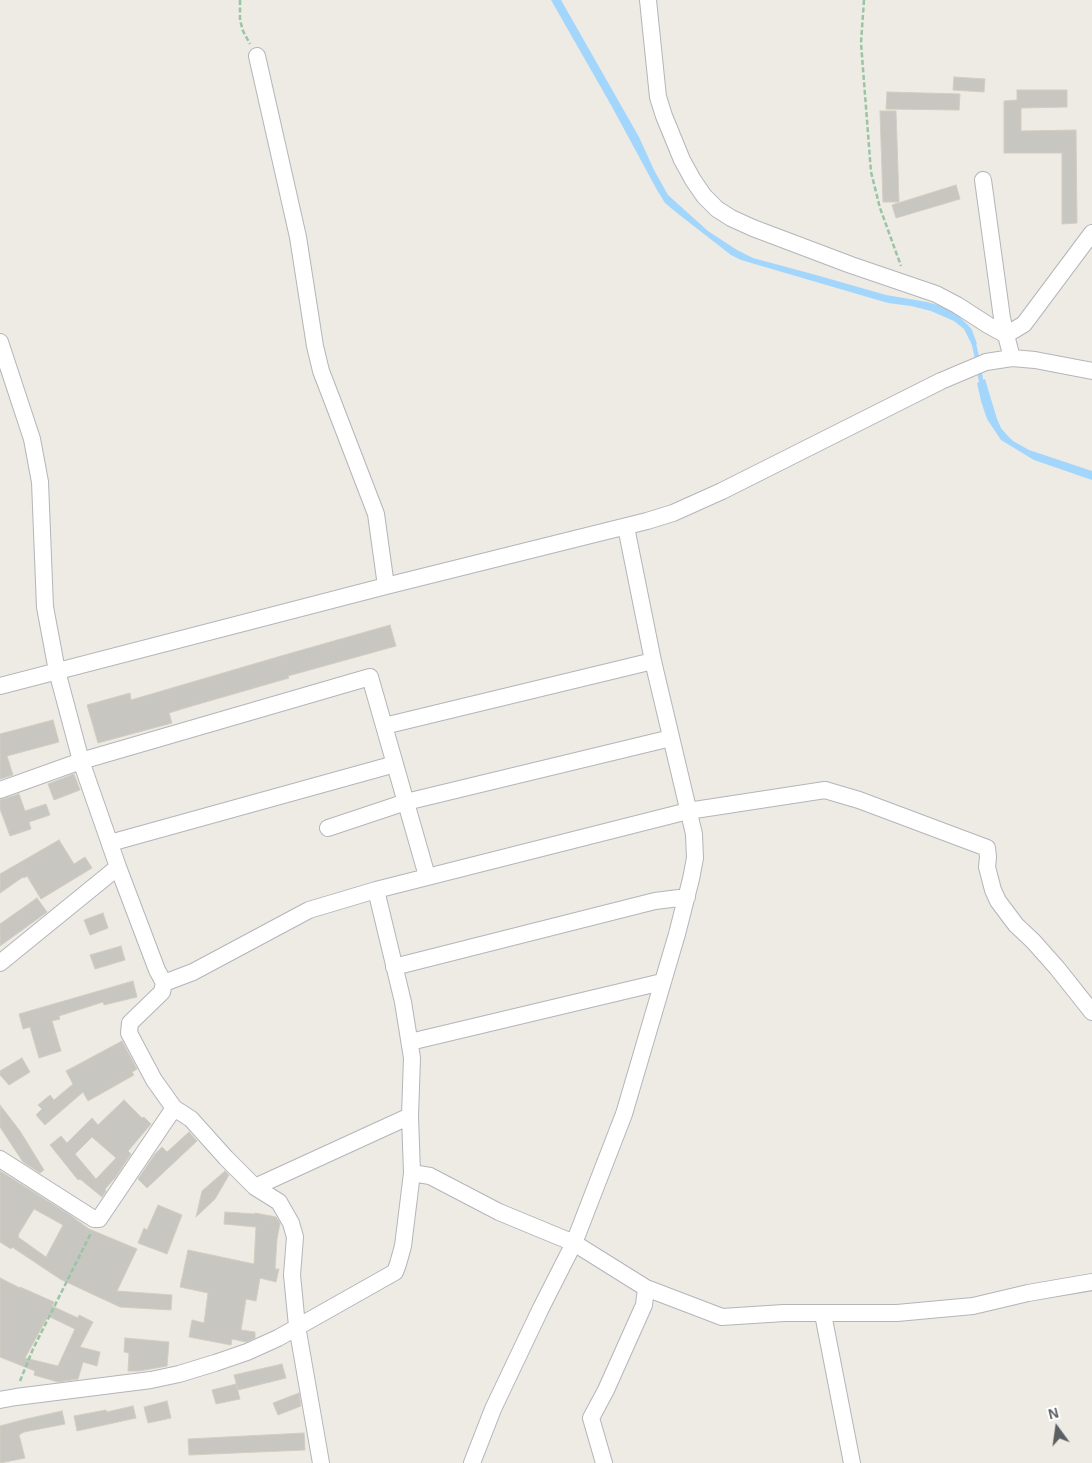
<!DOCTYPE html>
<style>
body{margin:0}
#map{position:relative;width:1092px;height:1463px;overflow:hidden;background:#edebe3;font-family:Helvetica,sans-serif}
canvas{display:block}
.north{position:absolute;left:1032px;top:1403px;width:50px;height:50px;-webkit-text-stroke:4px #fff;paint-order:stroke;rotate:346deg;font-size:14px;font-weight:700;line-height:20px;text-align:center;color:#5b5f63}
.north::after{content:'';display:block;margin:auto;width:18px;height:22px;background:#5b5f63;clip-path:polygon(50% 0,100% 100%,50% 72%,0 100%)}
</style>
<div id="map">
<canvas width="1092" height="1463"></canvas>
<div class="north">N</div>
</div>
<script>
const context = document.querySelector('canvas').getContext('2d');
context.lineJoin = 'round';
function paint(path, color) { context.fillStyle = color; context.fill(path, 'evenodd'); }
const shape = rows => new Path2D(rows.map(r => 'M' + r).join(''));
function strokePath(path, color, width, dash) { context.strokeStyle = color; context.lineWidth = width; context.lineCap = dash ? 'butt' : 'round'; context.setLineDash(dash || []); context.stroke(path); }
const water = shape([
 [551,0,561,0,639,137,654,170,668,195,708,231,737,250,753,258,816,275,886,295,927,302,938,305,955,313,968,325,972,330,977,344,972,345,964,329,954,321,931,311,911,306,888,303,741,260,731,255,677,213,665,203,657,190,611,105],
 [985,379,997,419,1001,428,1007,435,1013,441,1029,450,1092,471,1092,480,1034,460,1001,440,987,419,981,401,977,383]
]);
const stream = shape([
 [973,340,978,362],
 [979,369,982,386]
]);
const building = shape([
 [954,77,985,79,984,92,953,90,954,77],
 [1017,90,1067,90,1067,107,1021,108,1021,131,1076,130,1077,223,1062,224,1062,153,1004,153,1004,101,1017,100,1017,90],
 [887,92,960,94,959,110,886,109,887,92],
 [880,111,896,111,899,202,883,202,880,111],
 [956,185,960,199,896,218,892,205,956,185],
 [390,625,396,646,288,676,289,678,185,708,169,713,172,723,98,743,87,705,130,693,131,700,281,656,390,625],
 [53,720,59,742,7,756,13,775,0,779,0,734,53,720],
 [74,774,80,790,54,800,48,784,74,774],
 [19,794,25,811,46,804,50,815,29,822,31,829,10,836,0,809,0,800,19,794],
 [59,840,74,864,85,857,92,868,41,899,27,876,24,878,23,877,0,893,0,874,59,840],
 [37,898,47,912,0,946,0,924,37,898],
 [103,913,108,928,90,935,84,920,103,913],
 [121,946,125,960,95,969,90,955,121,946],
 [133,981,137,997,104,1005,103,1002,59,1016,60,1019,52,1021,61,1051,39,1058,30,1027,23,1029,19,1014,133,981],
 [122,1041,137,1069,132,1072,134,1075,88,1101,83,1092,45,1125,36,1115,42,1109,38,1105,50,1095,54,1100,73,1084,66,1071,122,1041],
 [22,1058,30,1072,9,1085,0,1075,0,1071,22,1058],
 [124,1100,142,1118,144,1117,151,1124,128,1151,131,1154,115,1178,105,1189,106,1191,102,1197,80,1179,78,1180,50,1145,61,1136,67,1143,92,1118,98,1125,124,1100],
 [92,1137,116,1158,96,1179,75,1154,92,1137],
 [0,1105,20,1131,44,1170,40,1173,23,1162,0,1127,0,1105],
 [189,1132,197,1141,147,1188,138,1179,155,1154,162,1147,167,1152,189,1132],
 [0,1171,70,1215,89,1229,137,1249,117,1291,172,1295,171,1310,120,1307,60,1279,12,1247,11,1249,0,1242,0,1171],
 [34,1209,63,1225,46,1257,18,1237,19,1235,18,1235,34,1209],
 [225,1171,229,1175,215,1199,196,1217,202,1191,225,1171],
 [158,1205,182,1215,167,1254,138,1243,144,1228,147,1230,158,1205],
 [225,1212,255,1214,255,1213,276,1217,280,1223,277,1239,275,1269,279,1269,276,1282,260,1278,256,1301,246,1299,241,1330,255,1332,255,1338,246,1342,232,1339,231,1345,189,1337,192,1320,204,1323,208,1293,180,1287,188,1250,254,1264,256,1227,224,1224,225,1212],
 [0,1278,20,1288,20,1287,54,1302,52,1306,78,1318,79,1315,93,1322,80,1347,100,1352,97,1366,83,1362,78,1379,58,1382,34,1375,35,1371,0,1357,0,1278],
 [48,1316,75,1329,58,1366,25,1358,48,1316],
 [125,1338,169,1342,167,1366,139,1371,128,1371,129,1353,124,1352,125,1338],
 [282,1364,286,1378,238,1390,234,1375,282,1364],
 [236,1384,240,1399,216,1404,212,1390,236,1384],
 [299,1393,301,1406,278,1415,273,1403,299,1393],
 [167,1401,171,1418,148,1423,144,1407,167,1401],
 [133,1406,136,1418,77,1431,74,1416,106,1410,107,1412,133,1406],
 [62,1411,65,1424,24,1432,19,1435,25,1458,0,1463,0,1426,26,1419,62,1411],
 [304,1433,305,1450,189,1455,188,1439,304,1433]
]);
const path = shape([
 [240,0,240,20,243,31,250,44],
 [864,0,861,43,871,172,880,208,901,266],
 [20,1381,33,1349,91,1233]
]);
const minor = shape([
 [648,0,658,97,664,116,682,160,693,180,704,196,717,209,731,218,753,228,851,265,936,294,957,305,988,325,1006,335,1012,358],
 [257,56,298,237,315,346,321,371,376,514,386,586],
 [983,180,1002,318,1006,335,1024,324,1092,233],
 [0,342,32,439,40,482,45,607,57,671,81,761,118,867,157,970,164,983,193,972,309,910,376,890,688,811,825,790,859,800,987,848,988,857,987,867,993,890,998,901,1016,925,1033,941,1057,968,1092,1012],
 [0,686,386,586,647,521,673,513,722,491,941,381,986,362,1012,358,1035,360,1092,371],
 [384,726,653,661],
 [0,790,81,761,370,677,427,876],
 [328,828,406,802,671,738],
 [110,843,395,764],
 [0,963,118,867],
 [394,967,655,901,687,897],
 [164,983,162,992,130,1023,129,1033,154,1080,174,1108,191,1119,226,1158,255,1187,279,1202,291,1223,295,1237,292,1275,297,1326,321,1463],
 [410,1042,662,982],
 [0,1159,94,1219,99,1219,174,1108],
 [412,1173,430,1176,499,1212,574,1243,646,1288,722,1317,784,1313,897,1313,973,1306,1028,1293,1092,1282],
 [255,1187,410,1116],
 [823,1314,852,1463],
 [0,1400,16,1397,151,1380,179,1374,215,1363,247,1352,278,1338,395,1272,398,1264,403,1246,412,1173,410,1116,412,1058,403,1002,376,890],
 [472,1463,493,1409,541,1308,574,1243,624,1114,677,934,691,879,695,858,694,834,653,661,626,527],
 [604,1463,591,1418,606,1390,644,1305,646,1288]
]);
paint(water, '#a3d6fd');
strokePath(stream, '#a3d6fd', 4.5);
paint(building, '#c8c6c0');
strokePath(building, '#d2cdc1', 1);
strokePath(minor, '#b3b5ba', 18);
strokePath(path, '#99c5a5', 2.5, [5, 2.5]);
strokePath(minor, '#fff', 16);
</script>
